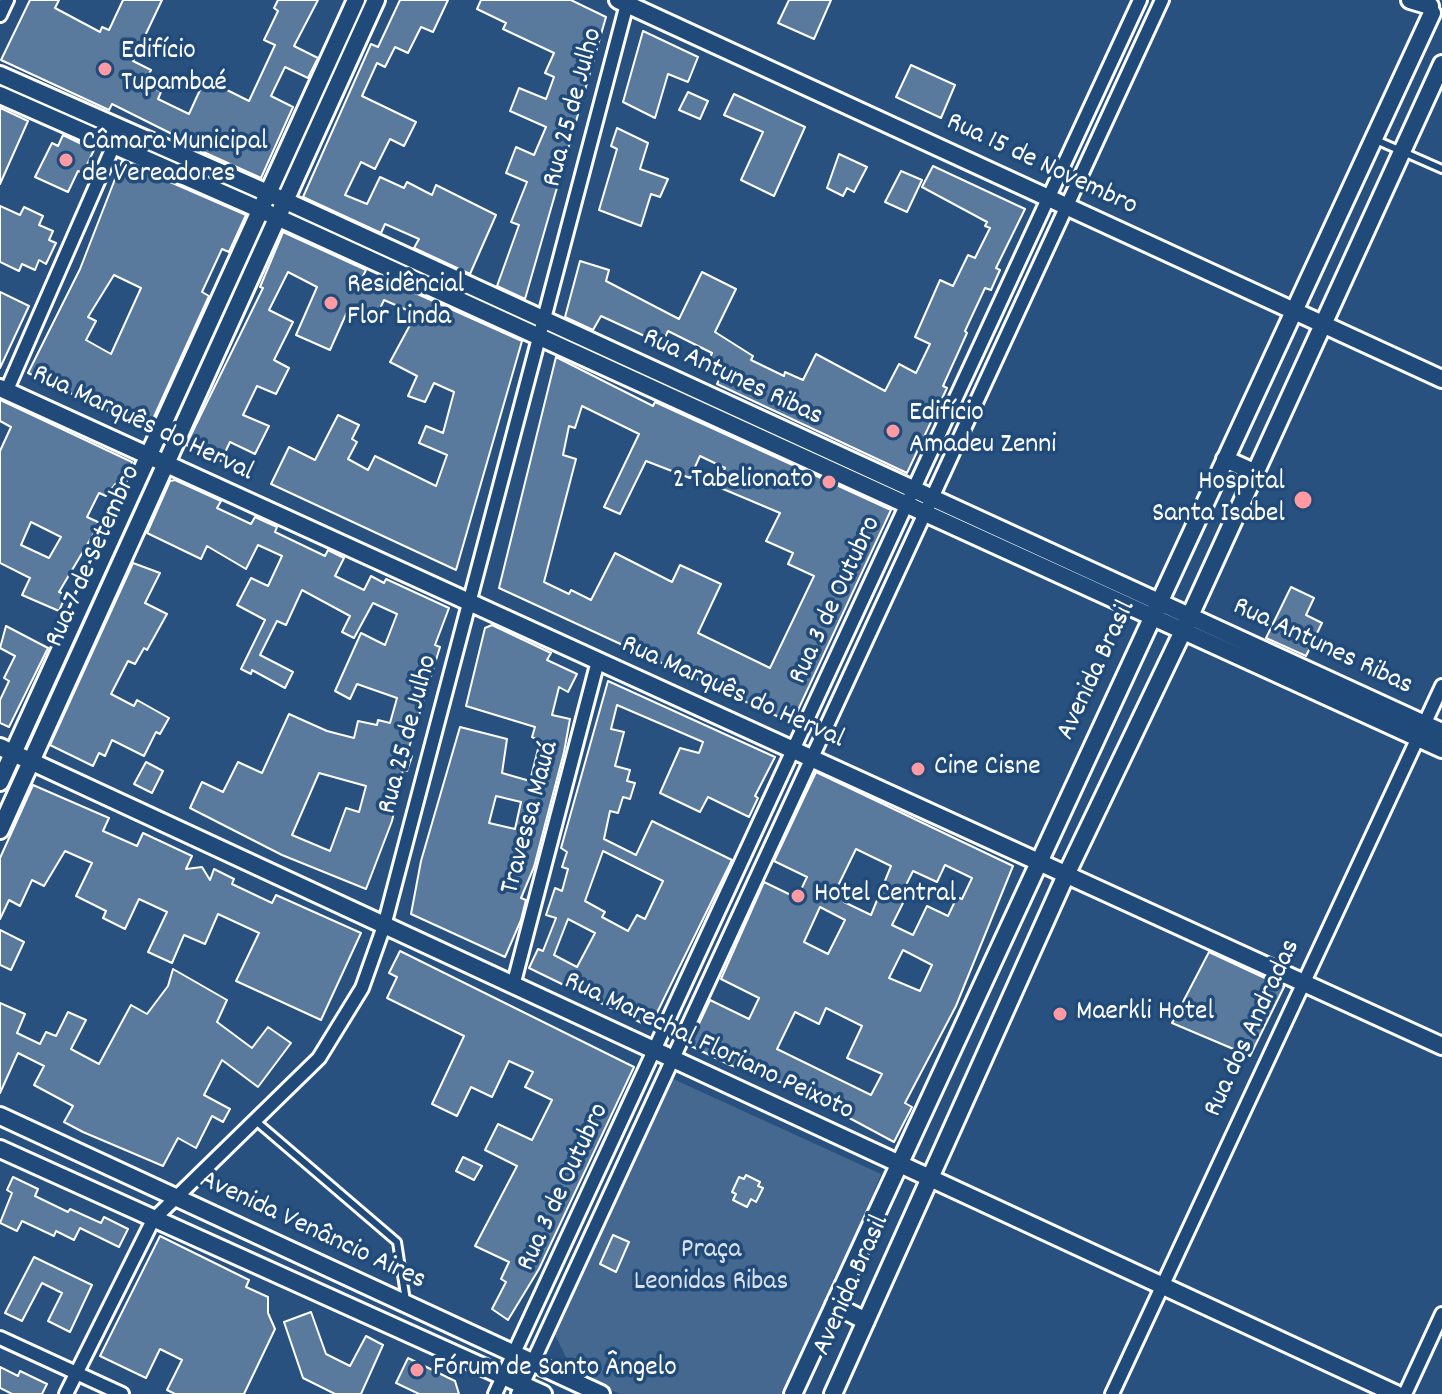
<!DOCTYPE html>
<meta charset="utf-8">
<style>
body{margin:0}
canvas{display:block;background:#28517f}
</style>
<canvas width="1442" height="1394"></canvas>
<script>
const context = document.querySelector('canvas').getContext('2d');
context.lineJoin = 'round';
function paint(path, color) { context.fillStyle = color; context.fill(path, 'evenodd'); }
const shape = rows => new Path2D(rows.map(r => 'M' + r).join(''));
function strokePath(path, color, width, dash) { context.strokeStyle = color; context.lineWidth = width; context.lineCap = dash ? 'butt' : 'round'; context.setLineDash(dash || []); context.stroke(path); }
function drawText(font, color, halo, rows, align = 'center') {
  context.font = font + ' Dekko,sans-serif'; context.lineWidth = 7; context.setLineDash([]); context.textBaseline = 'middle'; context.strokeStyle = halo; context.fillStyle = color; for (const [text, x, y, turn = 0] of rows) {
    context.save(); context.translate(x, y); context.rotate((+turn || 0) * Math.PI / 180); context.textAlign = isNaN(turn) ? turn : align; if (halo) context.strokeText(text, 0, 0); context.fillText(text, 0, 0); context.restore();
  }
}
const green = shape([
 [671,1078,881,1174,874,1191,870,1213,833,1279,840,1282,804,1344,781,1394,620,1394,574,1373,553,1331,624,1179,627,1165]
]);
const building = shape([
 [30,0,59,0,55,8,100,32,102,27,109,30,123,0,162,0,133,61,151,70,145,83,161,92,158,99,189,114,205,79,249,101,275,45,264,40,278,11,274,8,278,0,318,0,294,46,318,58,308,78,285,67,271,96,293,107,261,178,177,140,178,137,112,104,109,110,1,60,30,0],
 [400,0,448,0,433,32,421,27,408,53,395,47,385,67,377,63,362,96,416,122,404,146,390,139,375,169,361,162,345,195,367,204,380,177,404,188,407,182,432,195,436,185,496,215,470,274,414,248,419,239,385,224,381,233,303,197,371,44,378,47,400,0],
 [481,0,571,0,606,17,525,299,497,286,519,225,511,222,527,182,506,173,516,147,534,155,546,127,510,111,519,88,546,99,554,77,545,73,554,53,503,29,506,23,477,9,481,0],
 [789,0,831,0,814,39,778,23,789,0],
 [643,31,698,57,688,82,668,74,655,118,623,102,643,31],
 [911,65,955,85,941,118,896,97,911,65],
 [688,92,708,101,700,119,679,110,688,92],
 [734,94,805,127,774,196,741,180,763,132,724,115,734,94],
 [0,108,28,121,0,184,0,108],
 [617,128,648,143,640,169,668,179,660,197,651,194,641,226,599,210,617,149,611,146,617,128],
 [63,135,94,150,83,173,78,171,68,192,35,177,52,143,58,146,63,135],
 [839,154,867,167,854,192,847,188,843,196,827,188,839,154],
 [122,161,246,215,229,252,222,249,202,292,209,296,148,430,28,373,80,269,122,161],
 [114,275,141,288,111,354,86,340,96,321,88,317,114,275],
 [933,166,1025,209,996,268,1000,270,991,290,985,288,965,331,967,333,943,386,947,388,907,473,717,384,722,374,706,366,712,353,668,331,662,344,601,316,593,330,565,317,580,261,609,270,606,281,679,319,702,272,736,289,715,332,753,356,751,360,784,376,785,372,803,380,816,354,885,391,899,364,916,373,930,344,915,337,940,280,953,286,968,255,975,258,990,228,985,226,987,222,922,187,933,166],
 [901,171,922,180,907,212,885,202,901,171],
 [0,206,20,215,24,207,43,216,39,225,53,231,49,240,56,243,46,264,39,260,35,270,22,264,19,271,0,262,0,206],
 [283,232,366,270,363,276,391,288,393,283,522,341,456,570,271,484,289,447,315,460,338,415,359,425,352,439,357,442,348,459,368,470,375,456,436,486,447,455,419,443,426,426,443,433,454,392,434,383,425,402,408,396,417,376,390,362,416,314,384,300,373,324,347,312,330,350,296,335,317,287,288,272,269,310,293,322,274,360,289,368,276,394,257,386,243,415,269,426,255,454,230,442,221,461,186,445,263,288,260,287,283,232],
 [0,292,29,306,0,368,0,292],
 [556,357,653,406,655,402,891,510,792,723,499,588,556,357],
 [582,406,639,434,604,507,620,514,646,461,690,478,700,456,725,468,716,486,780,513,766,541,793,553,788,564,814,576,770,668,698,633,721,584,680,565,672,582,615,553,591,600,571,590,569,594,544,582,576,459,563,455,569,426,575,428,582,406],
 [0,400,132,462,121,485,116,483,106,496,99,493,87,517,100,523,59,592,66,595,59,611,22,595,30,578,0,563,0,451,11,427,0,421,0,400],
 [31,522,61,537,49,558,21,545,31,522],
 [175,480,221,501,217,508,251,524,255,517,277,527,275,532,325,556,328,550,344,558,335,576,364,590,371,576,384,583,386,579,449,608,435,645,440,647,407,754,412,756,407,771,403,770,392,821,366,889,282,855,190,808,202,782,223,792,238,762,262,773,289,714,327,731,354,738,358,721,377,725,378,720,390,723,397,698,357,684,350,699,335,691,361,633,385,645,397,614,373,603,354,638,342,632,350,616,302,590,286,625,277,621,260,655,293,672,285,688,252,670,251,674,241,669,265,620,237,605,251,578,268,586,282,556,258,545,246,569,207,546,201,559,147,533,170,481,175,480],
 [319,773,366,786,359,812,346,808,330,851,292,835,319,773],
 [133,563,160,573,145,603,167,614,147,650,144,648,135,664,128,661,111,694,134,706,137,700,169,718,160,734,156,732,144,756,112,740,105,756,99,753,93,766,50,745,133,563],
 [1291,587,1314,598,1306,615,1322,623,1306,656,1266,638,1291,587],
 [492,625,551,653,547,660,577,674,568,692,559,687,552,715,570,719,564,752,534,867,521,898,526,900,521,920,505,957,411,914,421,861,460,727,507,739,502,773,530,781,540,741,532,737,535,727,466,706,485,628,492,625],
 [496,796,521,802,515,829,489,823,496,796],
 [6,626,48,648,9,727,0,723,0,700,9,681,4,678,15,656,0,648,6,626],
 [608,681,775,757,755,796,758,798,749,817,708,797,700,812,660,793,680,748,699,753,703,742,617,705,611,729,624,732,615,766,630,770,627,781,635,783,630,799,623,797,618,813,610,811,604,839,636,855,652,821,732,860,650,1027,529,968,538,949,543,951,556,918,546,915,555,888,562,891,568,869,562,867,567,852,561,848,608,681],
 [603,851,663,881,645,919,637,915,628,931,602,917,605,912,585,901,603,851],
 [568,919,595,933,577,967,554,955,568,919],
 [146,762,163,771,152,793,134,784,146,762],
 [816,772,1013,866,956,1006,905,1103,912,1107,894,1142,788,1085,730,1065,689,1045,710,1000,749,1019,759,998,721,979,764,882,797,898,807,877,774,861,816,772],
 [856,849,891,866,871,915,844,902,846,898,835,892,856,849],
 [945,865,972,878,962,899,957,897,948,916,927,906,913,935,892,925,904,901,899,899,913,871,937,882,945,865],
 [820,907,845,920,828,954,804,942,820,907],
 [903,950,932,965,920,991,889,978,903,950],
 [826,1008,862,1026,847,1058,882,1074,871,1095,777,1049,795,1012,819,1024,826,1008],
 [33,785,109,818,103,831,137,846,143,833,192,856,186,869,202,867,210,880,214,869,234,879,232,884,272,903,276,895,361,933,321,1020,236,981,259,933,218,914,205,944,184,935,172,963,148,952,167,912,139,899,125,929,103,918,106,911,76,896,92,863,65,851,44,886,32,880,20,906,9,900,0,919,0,858,33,785],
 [0,930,24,942,11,970,0,965,0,930],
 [400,951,634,1067,539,1269,508,1320,492,1309,506,1282,501,1279,509,1262,475,1246,517,1166,485,1150,498,1124,532,1140,552,1100,525,1087,533,1072,509,1061,492,1097,471,1087,457,1116,432,1104,464,1036,387,998,397,977,389,973,400,951],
 [1209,952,1284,987,1250,1056,1172,1023,1209,952],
 [173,969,227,1000,217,1022,252,1048,268,1027,291,1043,258,1087,222,1060,204,1095,230,1109,223,1122,212,1116,196,1148,178,1138,163,1166,83,1132,64,1122,73,1106,34,1085,44,1066,18,1053,0,1093,0,1003,25,1014,17,1033,40,1044,46,1032,56,1036,68,1012,86,1020,71,1049,99,1064,131,1005,147,1014,168,986,173,969],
 [463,1157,482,1166,474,1180,456,1171,463,1157],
 [746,1175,760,1182,758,1186,763,1188,756,1202,751,1199,747,1207,733,1200,736,1194,732,1192,739,1177,744,1179,746,1175],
 [13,1177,38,1189,35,1196,68,1212,70,1209,101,1223,104,1217,128,1229,119,1247,80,1228,74,1240,56,1231,54,1236,22,1221,17,1231,0,1223,12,1193,7,1190,13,1177],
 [613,1235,629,1242,616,1272,600,1264,613,1235],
 [160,1236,249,1280,246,1287,268,1297,268,1313,275,1329,244,1394,175,1394,167,1390,182,1360,160,1349,146,1378,100,1356,160,1236],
 [34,1257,92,1285,70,1332,48,1321,62,1293,42,1283,22,1321,5,1313,34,1257],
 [311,1312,326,1354,350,1366,366,1336,383,1345,361,1394,335,1394,303,1378,284,1322,311,1312],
 [408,1358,455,1381,459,1394,419,1394,396,1383,408,1358],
 [0,1367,18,1376,20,1371,47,1384,42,1394,12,1394,0,1388,0,1367]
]);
const lane = shape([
 [1376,140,1442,169],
 [257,1122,397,1242,406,1301]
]);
const street = shape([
 [0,15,7,0],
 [6,392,117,138],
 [513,986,598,661],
 [0,1338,122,1394],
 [66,1394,153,1220,319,1058,362,988,384,926,628,0],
 [495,1394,1140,0],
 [518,1394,1162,0],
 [1112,1394,1442,686],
 [1405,1394,1442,1314]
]);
const secondary = shape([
 [618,0,1442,379],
 [1410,0,1430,6],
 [0,75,288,202,1442,732],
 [0,95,279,218,1442,749],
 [0,388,1442,1046],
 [1225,459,1256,473],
 [0,747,1396,1394],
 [0,782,356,0],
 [0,830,376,0],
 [0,1116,601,1394],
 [0,1149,543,1394],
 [834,1305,866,1321],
 [793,1394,1432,13],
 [833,1394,1066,875,1183,631,1442,64]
]);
const markers = [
 [105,69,8,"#ff9aa2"],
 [66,160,8,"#ff9aa2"],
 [331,303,8,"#ff9aa2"],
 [893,431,8,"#ff9aa2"],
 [829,482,8,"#ff9aa2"],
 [1303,500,10,"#ff9aa2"],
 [918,769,8,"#ff9aa2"],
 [798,896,8,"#ff9aa2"],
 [1060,1014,8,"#ff9aa2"],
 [417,1370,8,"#ff9aa2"]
];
const poiNames = [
 ["Edifício",121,53],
 ["Tupambaé",121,85],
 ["Câmara Municipal",82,144],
 ["de Vereadores",82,176],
 ["Residêncial",347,287],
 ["Flor Linda",347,319],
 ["Edifício",909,415],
 ["Amadeu Zenni",909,447],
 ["2 Tabelionato",813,482,"right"],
 ["Hospital",1285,484,"right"],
 ["Santa Isabel",1285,516,"right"],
 ["Cine Cisne",934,769],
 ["Hotel Central",814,896],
 ["Maerkli Hotel",1076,1014],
 ["Fórum de Santo Ângelo",433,1370]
];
const streetNames = [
 ["Rua 25 de Julho",575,108,-75],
 ["Rua 15 de Novembro",1041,166,25],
 ["Rua Antunes Ribas",732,379,25],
 ["Rua Marquês do Herval",142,425,25],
 ["Rua 7 de Setembro",95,557,-66],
 ["Rua 3 de Outubro",837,601,-65],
 ["Rua Antunes Ribas",1322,648,25],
 ["Avenida Brasil",1098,671,-65],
 ["Rua Marquês do Herval",732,694,24],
 ["Rua 25 de Julho",410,735,-75],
 ["Travessa Mauá",532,818,-75],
 ["Rua dos Andradas",1254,1029,-65],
 ["Rua Marechal Floriano Peixoto",708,1048,25],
 ["Rua 3 de Outubro",565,1188,-65],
 ["Avenida Venâncio Aires",312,1232,25],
 ["Avenida Brasil",853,1286,-66]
];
const parkNames = [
 ["Praça",711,1252],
 ["Leonidas Ribas",711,1284]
];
paint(green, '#446890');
paint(building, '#5a7a9d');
strokePath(building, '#fff', 2);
strokePath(lane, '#fff', 12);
strokePath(street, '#fff', 18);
strokePath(secondary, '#fff', 22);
strokePath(lane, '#1f4a7a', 6);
strokePath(street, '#1f4a7a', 12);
strokePath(secondary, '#1f4a7a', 16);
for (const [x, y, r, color] of markers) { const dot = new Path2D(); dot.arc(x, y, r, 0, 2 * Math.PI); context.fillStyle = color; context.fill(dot); strokePath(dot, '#1f4a7a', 3); }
drawText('28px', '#fff', '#1f4a7a', poiNames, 'left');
drawText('28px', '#fff', '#1f4a7a', streetNames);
drawText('28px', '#dae1e9', '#1f4a7a', parkNames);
</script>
